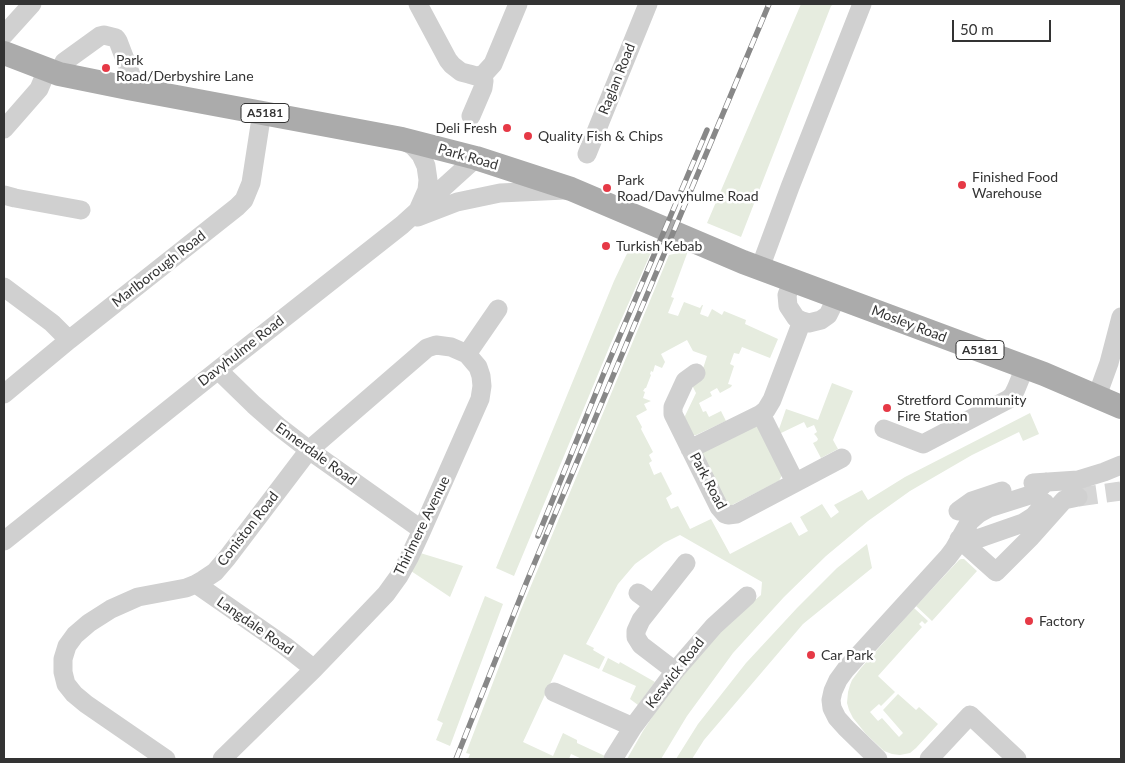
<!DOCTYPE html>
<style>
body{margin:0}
#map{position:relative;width:1125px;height:763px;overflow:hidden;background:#fff;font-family:Lato,sans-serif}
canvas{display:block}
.frame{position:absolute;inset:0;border:5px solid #333;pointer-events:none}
.scale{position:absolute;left:952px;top:20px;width:99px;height:22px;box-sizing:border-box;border:2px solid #333;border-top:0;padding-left:6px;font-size:15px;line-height:18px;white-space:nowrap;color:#333;-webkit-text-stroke:4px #fff;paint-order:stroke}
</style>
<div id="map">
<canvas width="1125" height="763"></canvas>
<div class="frame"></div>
<div class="scale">50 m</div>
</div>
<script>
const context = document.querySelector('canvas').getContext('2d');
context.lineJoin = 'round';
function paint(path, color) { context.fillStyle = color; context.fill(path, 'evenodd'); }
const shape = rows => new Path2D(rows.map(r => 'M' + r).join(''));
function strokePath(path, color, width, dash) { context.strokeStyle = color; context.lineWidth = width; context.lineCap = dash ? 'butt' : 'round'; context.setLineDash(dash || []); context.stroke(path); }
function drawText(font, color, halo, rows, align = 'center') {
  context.font = font + ' Lato,sans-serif'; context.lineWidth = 5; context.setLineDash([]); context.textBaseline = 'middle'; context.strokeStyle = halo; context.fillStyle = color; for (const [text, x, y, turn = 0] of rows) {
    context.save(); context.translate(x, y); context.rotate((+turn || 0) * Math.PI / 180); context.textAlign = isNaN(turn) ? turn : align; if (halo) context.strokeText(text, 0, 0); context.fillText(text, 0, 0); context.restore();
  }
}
const green = shape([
 [801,4,834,4,831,6,741,237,707,223],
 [632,243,646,250,653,248,611,343,514,576,496,568,614,281],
 [688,251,671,297,674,298,668,313,678,316,684,302,700,308,702,305,703,305,700,314,708,317,712,309,722,315,724,311,746,320,745,324,778,339,770,358,742,347,739,354,734,353,730,364,734,366,728,384,732,385,731,387,720,393,717,388,710,392,712,396,699,403,703,412,706,411,709,417,721,411,726,421,696,435,693,435,684,418,696,393,690,381,701,375,707,356,693,351,687,340,661,354,665,362,662,368,655,365,653,372,651,371,650,374,651,375,646,388,645,388,643,391,645,392,643,398,651,401,644,404,647,410,636,416,642,427,641,429,653,452,649,455,652,461,649,463,654,475,661,472,672,494,666,498,671,509,678,506,690,529,711,519,730,554,791,522,799,536,808,531,800,517,822,504,831,518,839,512,834,505,862,490,868,500,905,477,1030,413,1039,434,1023,441,1019,432,972,455,910,491,868,521,826,556,784,597,733,653,687,716,661,759,627,759,643,731,660,705,682,675,733,618,761,595,762,582,680,535,664,543,635,564,618,584,586,644,594,648,593,650,605,657,599,669,564,654,523,742,553,756,563,733,577,740,577,743,605,756,603,759,582,759,571,754,569,759,468,759,470,754,466,753,520,612,669,255],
 [832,383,853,391,833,440,838,449,821,458,813,443,817,441,818,439,816,436,814,434,817,432,814,425,807,428,804,422,779,434,778,432,786,409,818,420],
 [756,424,782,475,779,481,728,507,701,450],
 [867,544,872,568,803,624,704,740,692,759,676,759,698,724,746,663,797,608,837,568],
 [417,552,463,566,450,597,408,569],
 [961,559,964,559,977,571,932,621,916,606,959,560],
 [485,596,503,604,450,746,436,740,443,723,437,720],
 [914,608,928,621,925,624,922,621,919,624,922,627,878,676,895,692,881,706,879,704,870,712,878,721,882,718,899,737,903,733,883,710,898,694,916,710,919,707,938,724,916,748,910,753,900,755,892,754,884,751,866,734,853,718,849,710,847,703,848,692,850,685,852,680,861,668],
 [608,658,619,664,620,662,655,682,638,705,630,699,636,686,602,671]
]);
const minorTunnel = shape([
 [1078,497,1121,491]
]);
const minor = shape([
 [418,4,448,60,452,65,461,72,469,74,476,76,483,75],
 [4,35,32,4],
 [59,74,64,62,100,36,104,35,116,38,118,41,131,75,128,88],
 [483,75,493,64,518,4],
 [471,116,483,88,484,81,483,75],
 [4,129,39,89,47,70],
 [403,140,413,146,421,155,426,166,428,180,427,190,419,208],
 [587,154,648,4],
 [4,195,15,198,81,210],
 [418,217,457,202,500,193,565,190],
 [760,268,790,187,862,4],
 [793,280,787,295,788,306,796,318,802,321,809,323,821,320,828,315,837,297],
 [4,287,52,323,69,340],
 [467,354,498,309],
 [218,370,254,405,278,426,309,450,422,530],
 [696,373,685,381,673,407,673,414,719,507,725,514,728,515,736,514,842,458],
 [4,394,69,340,237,207,244,200,251,183,262,112],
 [1097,396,1109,363,1121,317],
 [761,414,766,410,772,400,802,321],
 [884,429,923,444,1009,399,1013,395,1016,389,1025,367],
 [690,449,761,414,795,482],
 [1033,483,1078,480,1104,472,1121,465],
 [958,511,972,501,1002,491],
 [959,539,996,572,1031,537,1064,500,1078,497],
 [959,539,980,538,1023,523,1034,516,1045,503],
 [4,541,218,370,402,225,476,158],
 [196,584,285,646,314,669],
 [638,593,653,604],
 [675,671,641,645,636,637,636,631,641,620,686,563],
 [554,692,633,727],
 [166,759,86,704,74,694,66,684,63,672,63,659,67,646,75,635,89,623,111,609,138,597,186,588,196,584,203,580,215,572,227,558,309,450,427,348,436,345,451,347,467,354,478,367,481,376,482,386,480,399,422,530,409,558,399,576,386,594,365,616,314,669,222,759],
 [613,759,633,727,675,671,714,626,747,596],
 [878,759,846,728,837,718,832,708,831,700,833,691,838,680,846,669,948,557,954,549,970,521,978,514,989,508,1030,495,1040,488,1046,482],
 [929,759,970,715,1017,759]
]);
const major = shape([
 [4,53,59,74,128,88,402,139,476,158,571,189,743,262,1044,374,1121,407]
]);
const rail = shape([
 [538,536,604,373,707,130],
 [456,759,527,581,769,4]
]);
const markers = [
 [106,68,5,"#e63946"],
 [507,128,5,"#e63946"],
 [528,136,5,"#e63946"],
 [962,185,5,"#e63946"],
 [607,188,5,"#e63946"],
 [606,246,5,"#e63946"],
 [887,408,5,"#e63946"],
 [1029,621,5,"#e63946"],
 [811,655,5,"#e63946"]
];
const shields = [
 [265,113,48],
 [980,350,48]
];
const shieldNames = [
 ["A5181",265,113],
 ["A5181",980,350]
];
const poiNames = [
 ["Park",116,60],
 ["Road/Derbyshire Lane",116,76],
 ["Deli Fresh",497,128,"right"],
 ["Quality Fish & Chips",538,136],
 ["Finished Food",972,177],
 ["Warehouse",972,193],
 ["Park",617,180],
 ["Road/Davyhulme Road",617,196],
 ["Turkish Kebab",616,246],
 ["Stretford Community",897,400],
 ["Fire Station",897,416],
 ["Factory",1039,621],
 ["Car Park",821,655]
];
const streetNames = [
 ["Raglan Road",617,79,-68],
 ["Park Road",468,157,16],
 ["Marlborough Road",159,269,-38],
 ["Mosley Road",909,324,21],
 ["Davyhulme Road",241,351,-38],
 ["Ennerdale Road",316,454,36],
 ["Park Road",708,481,62],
 ["Thirlmere Avenue",422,526,-64],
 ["Coniston Road",248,529,-52],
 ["Langdale Road",255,626,35],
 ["Keswick Road",675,673,-52]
];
paint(green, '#e6ecdf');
strokePath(minorTunnel, '#d6d6d6', 19, [19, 9]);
strokePath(minor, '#d0d0d0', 19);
strokePath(major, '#ababab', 24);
strokePath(rail, '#888', 5.5);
strokePath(rail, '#fff', 4, [11]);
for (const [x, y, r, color] of markers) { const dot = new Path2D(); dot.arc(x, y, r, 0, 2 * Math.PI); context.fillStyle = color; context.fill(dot); strokePath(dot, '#fff', 2); }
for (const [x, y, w] of shields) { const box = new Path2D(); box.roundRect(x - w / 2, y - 9.5, w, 19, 4); context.fillStyle = '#fff'; context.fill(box); strokePath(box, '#333', 1); }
drawText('bold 12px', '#333', null, shieldNames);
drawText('14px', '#333', '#fff', poiNames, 'left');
drawText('14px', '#333', '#fff', streetNames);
</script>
